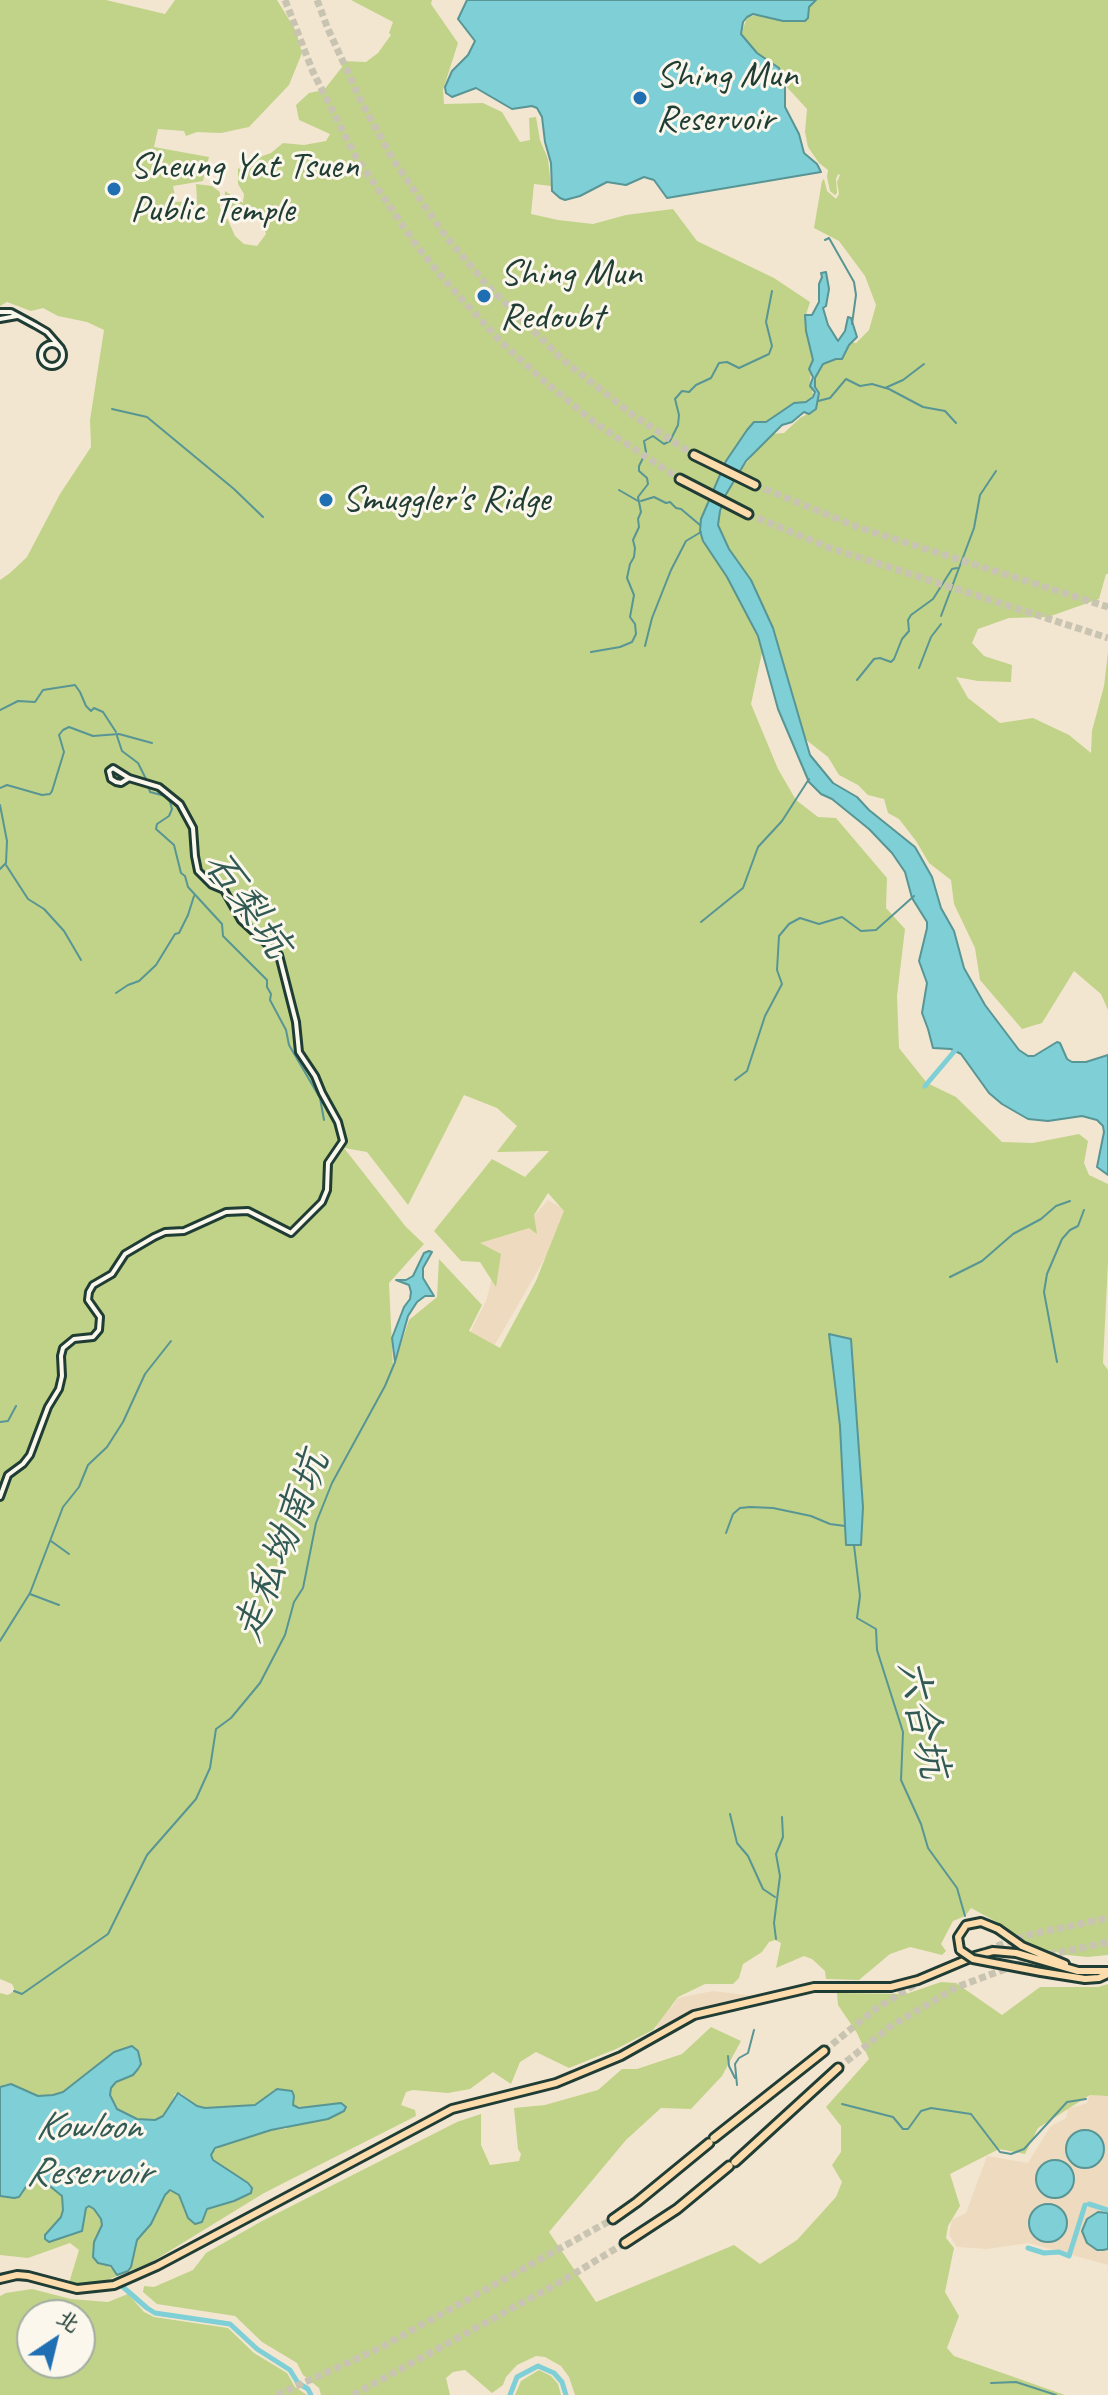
<!DOCTYPE html>
<meta charset="utf-8">
<style>
body{margin:0}
#map{position:relative;width:1108px;height:2395px;overflow:hidden;background:#f3e6d1;font-family:Caveat,"LXGW WenKai TC",sans-serif}
canvas{display:block}
.north{position:absolute;left:16px;top:2299px;width:80px;height:80px;box-sizing:border-box;background:#fbf7ec;border:2px solid #a3ada2;border-radius:50%;rotate:35deg;font-size:22px;font-weight:700;line-height:32px;text-align:center;color:#1f3d34}
.north::after{content:'';display:block;margin:auto;width:28px;height:36px;background:#1f6fb2;clip-path:polygon(50% 0,100% 100%,50% 72%,0 100%)}
</style>
<div id="map">
<canvas width="1108" height="2395"></canvas>
<div class="north">北</div>
</div>
<script>
const context = document.querySelector('canvas').getContext('2d');
context.lineJoin = 'round';
function paint(path, color) { context.fillStyle = color; context.fill(path, 'evenodd'); }
const shape = rows => new Path2D(rows.map(r => 'M' + r).join(''));
function strokePath(path, color, width, dash) { context.strokeStyle = color; context.lineWidth = width; context.lineCap = dash ? 'butt' : 'round'; context.setLineDash(dash || []); context.stroke(path); }
function drawText(font, color, halo, rows, align = 'center') {
  context.font = font + ' Caveat,"LXGW WenKai TC",sans-serif'; context.lineWidth = 6; context.setLineDash([]); context.textBaseline = 'middle'; context.strokeStyle = halo; context.fillStyle = color; for (const [text, x, y, turn = 0] of rows) {
    context.save(); context.translate(x, y); context.rotate((+turn || 0) * Math.PI / 180); context.textAlign = isNaN(turn) ? turn : align; if (halo) context.strokeText(text, 0, 0); context.fillText(text, 0, 0); context.restore();
  }
}
const built = shape([
 [548,1200,571,1213,493,1348,469,1335,486,1301,493,1274,475,1244,526,1225],
 [713,1991,754,1996,702,2008,656,2031,658,2027,654,2026,664,1998,672,2007,678,1998],
 [1108,2087,1108,2265,1029,2243,987,2249,957,2247,949,2235,952,2220,966,2213,987,2156,1028,2163,1050,2127,1066,2118,1068,2109,1087,2103,1091,2090]
]);
const green = shape([
 [0,0,106,0,165,14,175,0,277,0,296,31,302,53,289,85,249,127,221,133,197,132,186,136,184,131,158,129,154,147,209,157,203,181,173,186,176,202,197,201,196,184,212,186,220,192,220,208,228,220,235,236,244,244,257,246,266,234,263,224,244,211,236,217,224,208,225,191,243,203,244,194,238,184,238,168,242,170,248,161,271,153,283,143,304,145,326,141,330,134,299,120,296,105,309,93,324,90,342,67,342,61,366,62,378,53,391,35,389,33,393,22,351,0,432,0,431,4,458,43,443,90,444,104,483,103,502,112,520,142,530,140,529,118,536,117,540,140,548,159,551,186,534,184,531,214,558,220,593,224,626,215,673,209,697,241,774,278,810,302,805,318,815,357,810,379,813,395,801,407,751,431,740,440,726,461,701,519,703,541,727,577,763,648,751,704,778,769,796,800,818,817,836,818,887,878,886,908,905,929,897,996,899,1048,927,1083,956,1097,1002,1142,1033,1143,1079,1134,1088,1141,1084,1163,1089,1175,1108,1184,1108,1262,1103,1363,1108,1370,1108,1955,1088,1957,1067,1955,1040,1948,1015,1936,1006,1927,971,1908,965,1916,953,1921,941,1944,946,1951,942,1955,910,1947,890,1954,859,1980,826,1979,825,1971,812,1959,804,1956,776,1968,781,1943,775,1940,769,1942,762,1952,743,1964,739,1978,733,1984,705,1984,678,1997,653,2030,616,2049,569,2068,536,2052,520,2062,511,2084,493,2072,470,2089,448,2093,413,2090,406,2092,401,2105,415,2110,416,2116,264,2193,150,2263,92,2286,69,2283,79,2250,70,2243,28,2258,0,2255,0,2196,7,2198,22,2194,27,2183,32,2178,46,2183,62,2196,63,2210,61,2217,45,2236,49,2242,82,2232,86,2208,89,2206,94,2209,101,2219,102,2225,94,2242,93,2257,114,2270,131,2267,137,2240,151,2224,167,2192,173,2191,179,2195,191,2222,199,2224,207,2209,234,2201,251,2185,217,2164,211,2157,213,2151,223,2145,271,2130,286,2129,306,2108,293,2105,294,2096,274,2090,255,2105,205,2108,197,2106,181,2093,175,2094,167,2113,163,2116,155,2120,144,2120,128,2116,117,2109,110,2095,111,2088,116,2082,133,2075,139,2069,141,2064,138,2051,132,2046,114,2052,63,2092,53,2095,38,2096,6,2084,0,2087,0,1993,8,1995,14,1991,14,1988,12,1984,0,1979,0,580,10,573,27,557,60,494,91,447,90,420,104,330,87,322,58,316,43,308,31,311,7,302,0,306],
 [464,1095,497,1108,517,1126,497,1152,549,1151,525,1177,492,1159,434,1231,461,1261,480,1262,496,1287,501,1254,480,1243,529,1228,537,1234,534,1215,548,1193,564,1211,536,1281,500,1348,469,1331,482,1305,439,1259,437,1297,409,1320,393,1368,389,1283,424,1244,406,1227,344,1148,367,1152,408,1205],
 [816,0,1108,0,1108,574,1106,574,1099,599,1048,617,1009,618,978,629,972,643,984,656,1012,665,1011,682,978,681,956,677,968,698,1000,723,1033,718,1069,735,1091,753,1092,731,1104,686,1108,652,1108,1010,1101,994,1074,971,1042,1023,1022,1029,980,980,975,948,954,904,951,880,929,863,916,841,899,819,888,813,884,799,868,795,858,785,839,775,828,757,805,739,773,628,751,580,729,549,718,525,720,511,725,496,737,474,771,434,784,433,800,418,816,409,819,393,815,387,815,378,819,364,834,357,842,359,851,342,856,343,869,330,876,305,865,276,839,241,814,228,822,181,824,179,827,191,836,199,839,194,837,182,840,175,838,174,836,179,837,193,835,195,830,191,827,177,828,170,819,163,808,147,805,132,807,109,785,85,783,77,773,65,757,53,741,35,747,17,809,7],
 [941,1982,956,1983,1002,2015,1040,1987,1098,1987,1108,1984,1108,2096,1090,2095,1038,2128,1025,2154,999,2149,950,2174,960,2206,948,2226,946,2238,954,2248,945,2292,959,2316,947,2348,954,2356,1065,2395,575,2395,569,2377,561,2366,545,2357,536,2356,517,2365,506,2377,503,2385,492,2393,465,2370,453,2372,446,2378,450,2395,321,2395,319,2388,303,2375,297,2363,262,2342,235,2316,157,2304,143,2292,144,2286,154,2287,193,2270,206,2253,262,2221,457,2122,481,2114,481,2145,490,2165,519,2161,521,2154,518,2149,514,2108,545,2105,598,2090,622,2069,637,2069,682,2054,711,2027,741,2041,722,2076,691,2109,661,2108,626,2140,549,2232,596,2302,734,2245,760,2264,797,2240,836,2197,842,2182,832,2165,841,2152,841,2126,826,2107,869,2059,857,2033,838,2005,837,1993,906,1994],
 [32,2289,71,2299,108,2302,128,2294,144,2312,154,2317,228,2328,254,2353,287,2373,295,2387,307,2395,0,2395,0,2296,6,2293],
 [32,2315,80,2315,80,2363,32,2363],
 [539,2370,551,2376,558,2384,561,2395,515,2395,521,2381]
]);
const water = shape([
 [467,0,816,0,809,7,808,18,805,21,783,21,753,14,747,17,743,22,741,34,757,53,779,68,785,85,785,107,799,134,804,153,817,164,821,172,667,198,654,180,644,177,626,185,607,182,580,196,565,200,560,198,552,191,551,163,545,142,542,117,537,108,532,106,512,109,476,88,452,97,446,93,445,87,452,71,468,55,475,41,458,19,467,0],
 [826,272,829,289,826,306,823,308,828,325,838,341,845,331,848,317,851,318,857,337,849,345,842,359,836,359,823,364,815,378,815,387,819,393,816,409,809,414,804,412,792,422,782,425,746,461,725,496,720,511,718,525,729,549,751,580,773,628,810,755,833,783,857,797,869,810,915,847,932,877,941,908,954,931,964,968,985,1005,1019,1050,1028,1056,1034,1056,1057,1042,1060,1043,1067,1059,1072,1062,1086,1062,1108,1055,1108,1175,1097,1167,1104,1132,1103,1126,1097,1120,1082,1116,1048,1121,1028,1119,1002,1104,989,1093,961,1054,951,1049,933,1048,928,1029,922,1013,927,983,919,961,927,928,927,922,912,898,905,872,892,853,869,829,832,799,821,794,809,782,778,709,758,636,727,577,703,541,700,531,701,519,726,461,747,430,754,422,766,422,794,403,806,402,813,397,815,392,810,386,813,377,809,369,813,360,806,331,805,315,812,315,819,302,819,284,822,277,821,273,826,272],
 [429,1251,432,1252,423,1268,423,1278,434,1296,425,1296,417,1302,408,1316,395,1362,392,1338,404,1307,410,1299,411,1292,409,1285,396,1280,406,1280,413,1276,424,1253,429,1251],
 [829,1334,851,1339,863,1507,861,1545,846,1545,840,1426,829,1334],
 [132,2046,138,2051,141,2064,138,2069,133,2075,116,2082,111,2088,110,2095,117,2109,137,2119,155,2120,163,2116,178,2093,197,2106,205,2108,255,2105,277,2089,292,2091,294,2096,293,2105,299,2108,341,2103,346,2107,344,2111,328,2119,271,2130,215,2148,211,2155,213,2160,248,2183,252,2188,251,2193,234,2201,207,2209,202,2222,195,2224,188,2218,179,2195,170,2190,165,2195,151,2224,137,2240,131,2267,128,2271,117,2275,111,2266,98,2263,93,2257,94,2242,102,2225,101,2219,94,2209,89,2206,86,2208,82,2231,49,2242,45,2239,45,2235,61,2217,63,2210,62,2196,46,2183,32,2178,19,2197,14,2198,0,2196,0,2087,11,2084,38,2096,53,2095,63,2092,114,2052,132,2046],
 '1066 2149a19 19 0 1 1 38 0a19 19 0 1 1-38 0Z',
 '1036 2179a19 19 0 1 1 38 0a19 19 0 1 1-38 0Z',
 '1029 2223a19 19 0 1 1 38 0a19 19 0 1 1-38 0Z',
 [1098,2212,1108,2213,1108,2249,1103,2250,1097,2250,1087,2243,1082,2231,1087,2219,1098,2212]
]);
const stream = shape([
 [825,240,829,238,854,282,856,295,852,324],
 [885,388,903,380,924,364],
 [818,401,830,398,846,379,860,386,872,384,889,389,923,407,945,411,956,423],
 [112,409,147,417,234,489,263,517],
 [619,490,638,501],
 [641,501,654,497,666,503,670,502,676,508,681,509,700,525],
 [941,616,974,528,980,495,996,471],
 [645,646,652,618,671,570,686,541,701,532],
 [591,652,620,647,632,642,636,634,635,624,630,617,634,595,627,578,630,564,634,557,635,548,633,540,639,527,638,519,641,512,638,497,648,484,647,478,639,471,639,466,646,452,644,441,653,436,664,444,670,441,678,425,679,415,675,399,682,391,689,392,696,385,711,378,719,363,727,362,739,368,769,354,772,346,766,322,772,291],
 [919,668,931,637,941,624],
 [857,680,874,659,880,658,891,662,894,659,902,639,909,631,908,620,911,615,933,599,952,569,957,568],
 [0,710,18,701,35,702,43,690,75,685,80,692,86,706,91,711,94,708,103,712,116,732],
 [117,736,122,751,138,763,147,781],
 [148,785,150,792,165,796,170,802,172,809,169,816,157,824,156,829,174,845,181,873,185,876,188,887,222,924,223,936,267,980,267,987,271,994,270,1000,286,1030,289,1045,320,1098,324,1120],
 [0,788,7,785,42,795,50,794,52,791,64,752,59,735,63,730,69,727,93,736,119,734,152,743],
 [0,805,7,841,6,863,0,869],
 [6,865,28,899,44,909,64,931,81,960],
 [701,922,743,888,758,847,782,821,809,779],
 [116,993,128,985,139,981,156,965,175,934,179,933,188,915,194,896],
 [735,1080,747,1071,765,1016,782,984,777,970,779,936,789,924,800,918,819,924,842,917,861,931,876,930,914,896],
 [950,1277,982,1261,1013,1234,1041,1219,1056,1206,1070,1201],
 [1057,1362,1044,1292,1047,1274,1062,1239,1070,1230,1078,1226,1084,1210],
 [0,1422,8,1421,16,1406],
 [726,1533,733,1514,740,1508,750,1507,773,1508,811,1516,830,1524,845,1526],
 [51,1541,69,1554],
 [854,1545,860,1596,857,1618,876,1629,877,1650,903,1732,901,1780,921,1824,928,1848,957,1888,965,1916],
 [30,1594,59,1605],
 [0,1641,30,1593,63,1507,79,1487,88,1465,107,1447,123,1422,145,1374,171,1341],
 [730,1814,737,1843,748,1856,763,1889,775,1897],
 [776,1939,774,1923,780,1876,776,1854,783,1837,782,1817],
 [14,1991,22,1994,108,1934,147,1855,196,1799,210,1768,216,1729,231,1718,260,1683,285,1635,294,1602,303,1588,316,1523,332,1483,385,1386,395,1362],
 [728,2056,729,2066,735,2078],
 [737,2085,735,2064,739,2058,748,2053,754,2030],
 [842,2104,893,2117,903,2129,908,2129,921,2111,931,2108,971,2114,1000,2152,1011,2154,1024,2149,1067,2102,1086,2099],
 [991,2383,1016,2382,1056,2395]
]);
const canal = shape([
 [925,1086,958,1047],
 [1089,2204,1108,2210],
 [1028,2248,1044,2253,1059,2252,1069,2256,1085,2205],
 [123,2287,147,2308,155,2313,230,2324,257,2349,290,2370,298,2383,308,2389,311,2395],
 [510,2395,517,2377,538,2366,554,2373,562,2382,566,2395]
]);
const highwayTunnel = shape([
 [285,0,313,72,356,157,414,242,441,276,500,341,543,380,595,423,680,479],
 [317,0,328,29,363,105,394,161,444,234,486,284,562,359,633,415,694,455],
 [755,485,860,528,1108,607],
 [748,514,830,548,1108,638],
 [977,1953,1028,1935,1108,1918],
 [824,2051,874,2010,922,1980],
 [838,2068,891,2026,957,1987,1035,1958,1108,1942],
 [277,2395,380,2348,613,2219],
 [353,2395,562,2281,625,2243]
]);
const street = shape([
 [0,312,11,312,35,325,47,332,61,348],
 [0,319,17,316],
 '41 355a11 11 0 1 1 22 0a11 11 0 1 1-22 0Z',
 [0,1497,8,1475,23,1464,30,1455,48,1407,59,1389,62,1376,61,1356,63,1348,74,1339,93,1337,99,1330,100,1317,88,1300,89,1292,93,1285,112,1274,125,1254,154,1237,165,1232,184,1231,226,1212,248,1211,291,1233,322,1202,327,1190,328,1163,343,1141,338,1122,322,1093,315,1076,299,1052,296,1022,279,955,241,920,224,890,212,885,198,871,195,856,193,828,180,804,159,787,129,778,113,768,109,771,111,779,116,782,121,783,129,778]
]);
const primary = shape([
 [998,1929,1022,1946,1065,1964],
 [1041,1972,1085,1979,1099,1978,1108,1974],
 [0,2279,17,2275,28,2276,77,2289,114,2285,157,2266,452,2109,556,2083,621,2056,694,2015,814,1987,891,1987,918,1980,975,1956,993,1951,1016,1953,1078,1971,1108,1971]
]);
const highway = shape([
 [694,455,755,485],
 [680,479,748,514],
 [714,2138,824,2051],
 [735,2162,838,2068],
 [613,2219,637,2202,709,2143],
 [625,2243,677,2209,729,2166]
]);
const primaryBridge = shape([
 [998,1929,981,1922,966,1925,958,1937,960,1950,973,1959,1041,1972]
]);
const markers = [
 [640,98,8,"#1f6fb2"],
 [114,189,8,"#1f6fb2"],
 [484,296,8,"#1f6fb2"],
 [326,500,8,"#1f6fb2"]
];
const poiNames = [
 ["Shing Mun",656,76],
 ["Reservoir",656,120],
 ["Sheung Yat Tsuen",130,167],
 ["Public Temple",130,211],
 ["Shing Mun",500,274],
 ["Redoubt",500,318],
 ["Smuggler's Ridge",342,500]
];
const waterNames = [
 ["石梨坑",246,905,55],
 ["走私坳南坑",283,1547,-69],
 ["六合坑",921,1719,78],
 ["Kowloon",88,2128],
 ["Reservoir",88,2174]
];
paint(built, '#eedabe');
paint(green, '#c0d388');
paint(water, '#7ecfd6');
strokePath(water, '#589595', 2);
strokePath(stream, '#589595', 2);
strokePath(canal, '#7ecfd6', 5);
strokePath(highwayTunnel, '#c9c4b2', 7, [7, 3.5]);
strokePath(street, '#1f3d34', 10);
strokePath(primary, '#1f3d34', 12);
strokePath(highway, '#1f3d34', 13);
strokePath(street, '#fbf7ec', 4);
strokePath(primary, '#fcdcac', 6);
strokePath(highway, '#fcdcac', 7);
strokePath(primaryBridge, '#1f3d34', 12, []);
strokePath(primaryBridge, '#fcdcac', 6);
for (const [x, y, r, color] of markers) { const dot = new Path2D(); dot.arc(x, y, r, 0, 2 * Math.PI); context.fillStyle = color; context.fill(dot); strokePath(dot, '#fbf7ec', 3); }
drawText('38px', '#1f3d34', '#fbf7ec', poiNames, 'left');
drawText('italic 40px', '#325a54', '#fbf7ec', waterNames);
</script>
